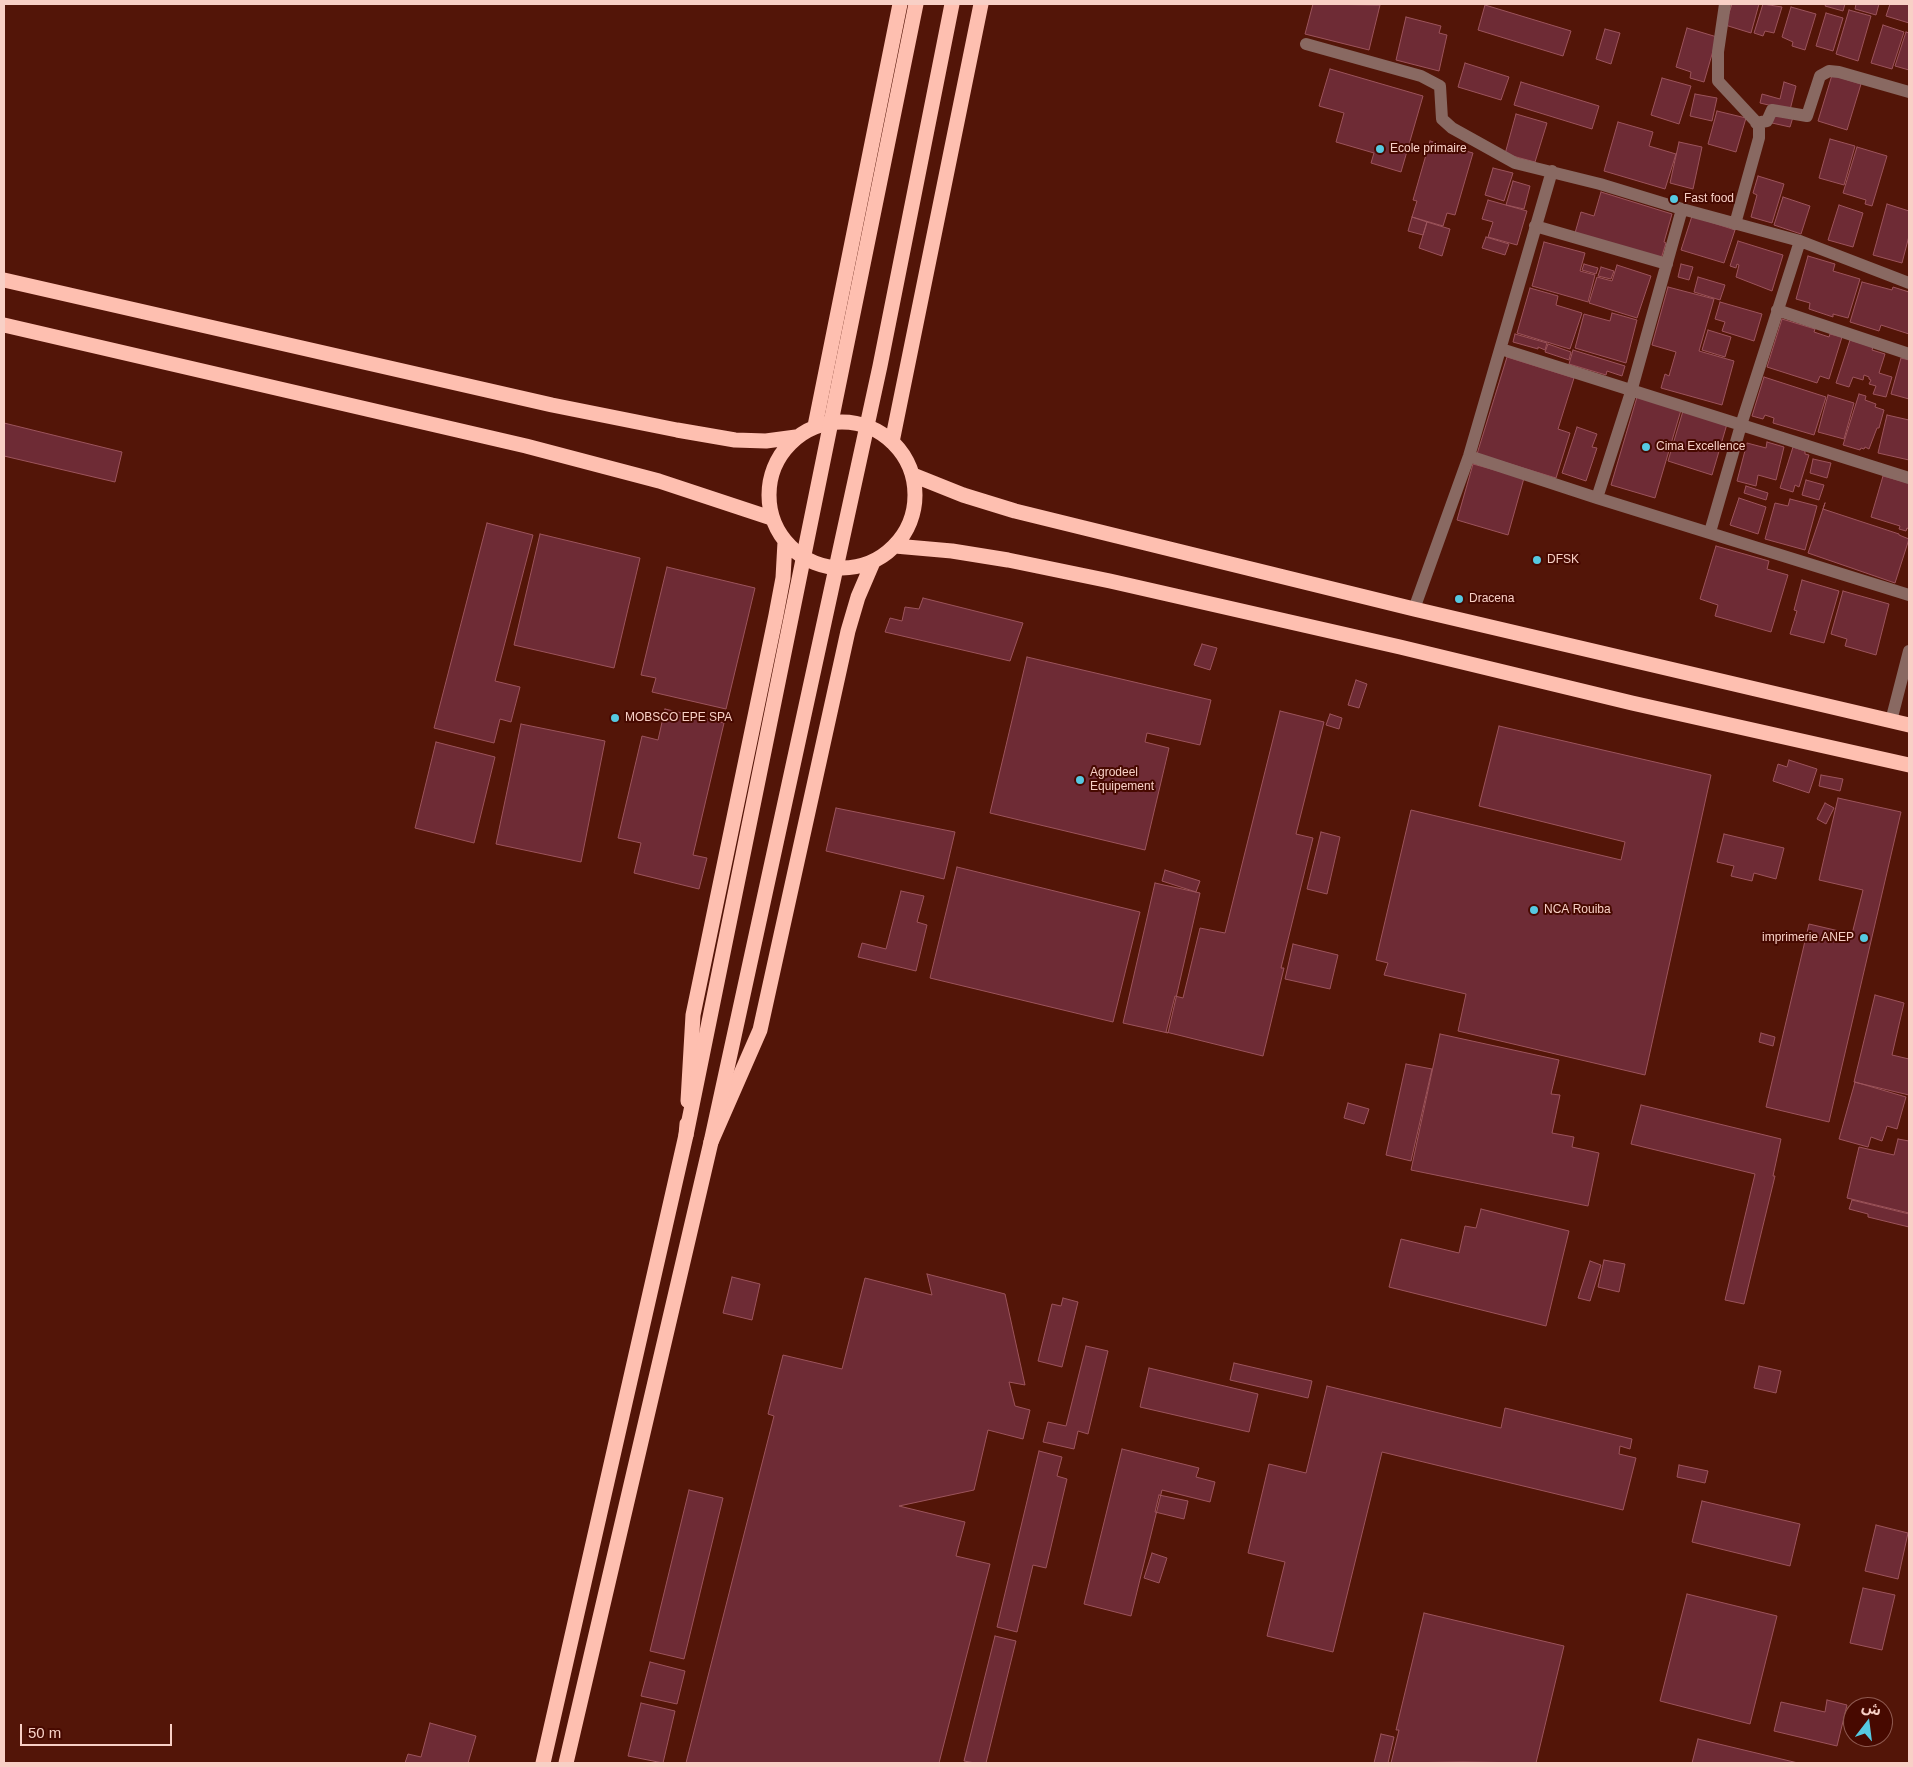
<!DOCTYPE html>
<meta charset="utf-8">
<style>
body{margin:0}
#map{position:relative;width:1913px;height:1767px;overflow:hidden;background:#531508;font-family:Helvetica,"Noto Sans Arabic",sans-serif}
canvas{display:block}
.frame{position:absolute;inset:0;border:5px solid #f8d0c6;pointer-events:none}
.north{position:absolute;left:1843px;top:1697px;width:50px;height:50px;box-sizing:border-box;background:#470900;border:1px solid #8e594f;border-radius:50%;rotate:15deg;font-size:14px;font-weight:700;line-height:20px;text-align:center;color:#f8d0c6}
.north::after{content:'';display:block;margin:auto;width:18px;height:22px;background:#56c9e1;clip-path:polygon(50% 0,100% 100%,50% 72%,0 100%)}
.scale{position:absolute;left:20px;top:1724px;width:152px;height:22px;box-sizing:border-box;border:2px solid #f8d0c6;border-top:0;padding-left:6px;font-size:15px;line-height:18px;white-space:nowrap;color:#f8d0c6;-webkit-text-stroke:4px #470900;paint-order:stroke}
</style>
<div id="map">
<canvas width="1913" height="1767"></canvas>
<div class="frame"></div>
<div class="north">ش</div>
<div class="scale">50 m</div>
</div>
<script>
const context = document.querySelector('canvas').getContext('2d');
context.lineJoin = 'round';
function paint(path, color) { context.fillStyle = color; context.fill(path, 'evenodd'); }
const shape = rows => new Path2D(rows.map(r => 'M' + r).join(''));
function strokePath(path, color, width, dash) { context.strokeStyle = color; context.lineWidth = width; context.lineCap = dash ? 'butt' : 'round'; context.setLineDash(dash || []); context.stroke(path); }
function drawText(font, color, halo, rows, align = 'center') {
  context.font = font + ' Helvetica,sans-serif'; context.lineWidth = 4; context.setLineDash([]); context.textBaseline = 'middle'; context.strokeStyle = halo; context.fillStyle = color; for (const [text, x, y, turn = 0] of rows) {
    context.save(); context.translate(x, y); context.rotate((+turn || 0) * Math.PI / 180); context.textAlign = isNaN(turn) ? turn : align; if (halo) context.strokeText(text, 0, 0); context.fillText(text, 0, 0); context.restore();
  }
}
const building = shape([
 [1313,4,1380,5,1369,50,1305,34,1313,4],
 [1732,4,1759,4,1751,33,1725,25,1732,4],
 [1763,4,1782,7,1774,33,1765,31,1763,36,1754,33,1763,4],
 [1826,4,1845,4,1843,11,1825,6,1826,4],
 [1856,4,1879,4,1876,15,1855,9,1856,4],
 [1890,4,1909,4,1909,23,1886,16,1890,4],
 [1485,5,1571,31,1563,56,1478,30,1485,5],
 [1791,7,1816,14,1805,50,1792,46,1793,42,1782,37,1791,7],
 [1849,10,1871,16,1858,61,1836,54,1849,10],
 [1826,13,1843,18,1833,51,1816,46,1826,13],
 [1406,17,1441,26,1439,33,1447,35,1439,71,1396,60,1406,17],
 [1883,25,1904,32,1892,69,1871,63,1883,25],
 [1687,28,1717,37,1704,82,1690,78,1691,72,1676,67,1687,28],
 [1605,29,1620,33,1611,64,1596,59,1605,29],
 [1906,32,1909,33,1909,70,1895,66,1906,32],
 [1465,63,1509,77,1501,100,1458,87,1465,63],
 [1330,69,1423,96,1401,172,1371,163,1374,153,1336,142,1344,113,1319,106,1330,69],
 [1832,75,1861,84,1847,130,1818,121,1832,75],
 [1662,78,1691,86,1679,124,1651,115,1662,78],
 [1521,82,1599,106,1592,129,1514,105,1521,82],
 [1784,82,1796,86,1790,110,1760,103,1762,94,1780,99,1784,82],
 [1695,94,1717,98,1712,121,1690,116,1695,94],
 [1717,111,1746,118,1736,152,1708,144,1717,111],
 [1775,113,1793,117,1790,127,1772,123,1775,113],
 [1516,114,1547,123,1535,162,1505,154,1516,114],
 [1618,122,1653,132,1649,146,1676,154,1665,189,1604,171,1618,122],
 [1830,139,1855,146,1844,185,1819,178,1830,139],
 [1430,141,1473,153,1455,215,1447,213,1443,226,1412,217,1417,201,1413,200,1430,141],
 [1679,142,1702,147,1693,189,1670,183,1679,142],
 [1857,147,1887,156,1872,206,1865,204,1866,200,1843,193,1857,147],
 [1493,168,1513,173,1504,201,1485,195,1493,168],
 [1758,176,1784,184,1772,223,1751,217,1757,195,1753,193,1758,176],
 [1513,181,1530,186,1524,209,1506,205,1513,181],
 [1601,192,1672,214,1664,242,1666,243,1661,259,1575,233,1581,212,1594,216,1601,192],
 [1783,197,1810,206,1801,234,1774,225,1783,197],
 [1488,200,1527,211,1517,245,1488,237,1493,222,1482,219,1488,200],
 [1887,204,1909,211,1909,236,1902,263,1873,255,1887,204],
 [1839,205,1863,213,1853,247,1828,240,1839,205],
 [1692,216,1735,230,1724,263,1681,250,1692,216],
 [1412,217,1427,222,1423,235,1408,231,1412,217],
 [1427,222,1450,229,1442,256,1419,248,1427,222],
 [1486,237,1509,244,1505,255,1482,248,1486,237],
 [1738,241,1783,255,1772,291,1736,277,1739,265,1737,264,1736,268,1730,266,1738,241],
 [1544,242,1585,253,1580,271,1595,275,1588,302,1532,286,1544,242],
 [1808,256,1835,264,1833,271,1860,279,1848,318,1833,314,1833,317,1809,309,1810,303,1796,299,1808,256],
 [1584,264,1598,268,1596,274,1582,270,1584,264],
 [1681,264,1693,267,1689,280,1678,277,1681,264],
 [1617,265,1651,276,1637,318,1589,303,1597,277,1612,281,1617,265],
 [1601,267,1614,271,1611,279,1598,276,1601,267],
 [1698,277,1725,285,1720,300,1694,292,1698,277],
 [1862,282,1892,290,1893,287,1909,292,1909,334,1881,325,1879,331,1850,322,1862,282],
 [1668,287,1714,299,1699,351,1734,361,1722,405,1661,388,1665,374,1669,376,1676,352,1652,345,1668,287],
 [1530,288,1558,296,1556,305,1582,313,1570,349,1517,333,1530,288],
 [1720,302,1762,314,1754,341,1722,331,1725,322,1715,319,1720,302],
 [1612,313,1637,320,1626,363,1575,348,1584,314,1610,321,1612,313],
 [1782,319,1815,329,1814,332,1829,337,1830,334,1842,337,1829,379,1820,376,1817,383,1767,367,1782,319],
 [1708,330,1731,337,1725,357,1702,350,1708,330],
 [1515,334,1547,343,1545,350,1538,347,1538,349,1513,342,1515,334],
 [1850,340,1873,347,1872,350,1885,354,1879,373,1892,377,1886,397,1873,394,1876,386,1869,384,1871,380,1869,379,1869,377,1864,375,1863,380,1853,377,1849,387,1836,383,1850,340],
 [1548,344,1571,352,1569,360,1545,352,1548,344],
 [1573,350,1625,366,1622,376,1607,371,1606,375,1569,364,1573,350],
 [1507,357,1574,378,1558,429,1570,433,1556,478,1477,454,1507,357],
 [1901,358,1909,360,1909,399,1891,394,1901,358],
 [1764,377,1826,397,1814,435,1773,423,1774,418,1765,415,1763,419,1752,416,1764,377],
 [1859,394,1866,396,1865,400,1876,404,1875,407,1884,410,1879,428,1877,428,1869,449,1865,447,1864,449,1861,448,1860,450,1843,445,1859,394],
 [1828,395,1854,403,1844,439,1818,432,1828,395],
 [1637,397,1681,410,1655,498,1611,485,1637,397],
 [1683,411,1727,424,1712,475,1668,461,1683,411],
 [1887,415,1909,420,1909,460,1878,453,1887,415],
 [4,423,122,452,115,482,4,456,4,423],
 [1577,427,1597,434,1592,447,1597,448,1586,481,1562,473,1577,427],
 [1767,442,1784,447,1776,480,1758,475,1756,486,1737,481,1747,443,1766,448,1767,442],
 [1793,447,1805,451,1805,454,1809,455,1799,487,1795,485,1793,492,1780,488,1793,447],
 [1813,459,1831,463,1827,478,1810,473,1813,459],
 [1473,464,1524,478,1508,535,1457,520,1473,464],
 [1883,476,1909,483,1909,529,1907,528,1906,531,1899,529,1900,526,1871,517,1883,476],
 [1806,480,1824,485,1819,500,1802,495,1806,480],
 [1746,486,1768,493,1766,500,1744,493,1746,486],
 [1739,498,1766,507,1758,534,1730,525,1739,498],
 [1790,499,1817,506,1805,550,1765,539,1775,503,1788,506,1790,499],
 [1825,503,1823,509,1899,534,1899,535,1909,539,1895,583,1808,553,1825,503],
 [487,523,533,535,495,681,520,687,511,722,500,719,494,743,434,728,487,523],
 [540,534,640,558,614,668,514,645,540,534],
 [1716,546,1769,561,1767,569,1788,575,1771,632,1715,616,1718,605,1700,599,1716,546],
 [667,567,755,588,726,709,652,692,656,678,641,675,667,567],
 [1802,580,1839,591,1824,643,1790,634,1797,611,1794,610,1802,580],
 [1843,591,1889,604,1876,655,1845,646,1847,639,1831,634,1843,591],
 [923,598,1023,623,1010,661,885,632,890,618,902,621,905,607,919,609,923,598],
 [1202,644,1217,648,1210,670,1194,665,1202,644],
 [1027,657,1211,700,1200,745,1147,733,1145,742,1169,748,1145,850,990,813,1027,657],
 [1356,680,1367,684,1359,708,1348,705,1356,680],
 [665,709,724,723,693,855,707,858,699,889,634,873,641,843,618,838,642,736,658,740,665,709],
 [1280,711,1324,722,1296,834,1313,838,1281,968,1284,968,1263,1056,1166,1032,1175,996,1183,998,1200,928,1225,933,1280,711],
 [1330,714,1342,718,1339,729,1326,725,1330,714],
 [521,724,605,741,581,862,496,844,521,724],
 [1499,726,1711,775,1645,1075,1458,1031,1466,994,1384,975,1388,963,1376,960,1411,810,1621,860,1625,842,1479,806,1499,726],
 [436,742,495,757,474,843,415,828,436,742],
 [1789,760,1817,769,1809,793,1773,781,1778,764,1787,767,1789,760],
 [1821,775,1843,779,1840,791,1819,786,1821,775],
 [1838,798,1901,812,1829,1122,1766,1107,1809,924,1852,934,1863,890,1819,880,1838,798],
 [1825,803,1834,808,1826,824,1817,819,1825,803],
 [836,808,955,832,944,879,826,851,836,808],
 [1321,832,1340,837,1327,894,1307,889,1321,832],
 [1724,834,1784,848,1776,879,1754,873,1752,881,1731,876,1734,866,1717,862,1724,834],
 [957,867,1140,912,1113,1022,930,978,957,867],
 [1165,870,1200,881,1196,892,1162,881,1165,870],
 [1155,883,1200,893,1168,1033,1123,1023,1155,883],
 [901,891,924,896,917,922,927,925,916,971,858,957,862,943,886,949,901,891],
 [1293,944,1338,955,1330,989,1285,979,1293,944],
 [1875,995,1904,1003,1892,1055,1909,1059,1909,1095,1854,1082,1875,995],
 [1761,1033,1775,1037,1773,1046,1759,1042,1761,1033],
 [1440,1034,1559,1060,1551,1094,1560,1095,1552,1133,1574,1137,1572,1147,1599,1153,1588,1206,1411,1170,1440,1034],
 [1406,1064,1432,1069,1411,1161,1386,1155,1406,1064],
 [1855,1082,1906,1097,1897,1129,1887,1126,1882,1141,1871,1137,1868,1147,1839,1139,1855,1082],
 [1348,1103,1369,1109,1364,1124,1344,1118,1348,1103],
 [1641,1105,1781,1139,1773,1176,1775,1176,1744,1304,1725,1300,1755,1174,1631,1144,1641,1105],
 [1898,1139,1909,1141,1909,1213,1847,1198,1859,1147,1894,1155,1898,1139],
 [1852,1200,1909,1214,1909,1227,1868,1217,1868,1214,1849,1209,1852,1200],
 [1481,1209,1569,1231,1546,1326,1389,1287,1401,1239,1459,1253,1465,1226,1476,1228,1481,1209],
 [1604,1260,1625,1264,1619,1292,1598,1287,1604,1260],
 [1590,1261,1601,1265,1590,1301,1578,1298,1590,1261],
 [927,1274,1005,1294,1025,1385,1009,1382,1015,1406,1030,1410,1023,1439,988,1430,974,1490,899,1506,965,1522,956,1556,990,1564,939,1763,686,1763,774,1416,768,1414,783,1355,842,1369,865,1278,932,1295,927,1274],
 [732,1277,760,1284,752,1320,723,1313,732,1277],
 [1063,1298,1078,1302,1062,1367,1038,1361,1052,1304,1061,1306,1063,1298],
 [1086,1346,1108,1351,1088,1434,1078,1431,1074,1449,1043,1442,1048,1422,1066,1426,1086,1346],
 [1234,1363,1312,1381,1308,1398,1230,1380,1234,1363],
 [1759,1366,1781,1371,1776,1393,1754,1388,1759,1366],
 [1149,1368,1258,1394,1249,1432,1140,1407,1149,1368],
 [1327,1386,1501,1428,1505,1408,1632,1439,1630,1449,1620,1446,1619,1454,1636,1458,1623,1510,1382,1452,1333,1652,1267,1636,1285,1562,1248,1553,1269,1464,1306,1473,1327,1386],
 [1122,1449,1199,1468,1196,1477,1215,1482,1210,1502,1162,1490,1131,1616,1084,1604,1122,1449],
 [1039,1451,1062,1457,1057,1476,1067,1479,1046,1568,1033,1565,1017,1632,997,1627,1039,1451],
 [1679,1465,1708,1471,1705,1483,1677,1477,1679,1465],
 [689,1490,723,1498,684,1659,650,1651,689,1490],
 [1159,1495,1188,1501,1184,1519,1155,1512,1159,1495],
 [1702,1501,1800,1524,1790,1566,1692,1542,1702,1501],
 [1876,1525,1908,1533,1898,1579,1865,1571,1876,1525],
 [1152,1553,1167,1558,1159,1583,1144,1578,1152,1553],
 [1863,1588,1895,1595,1882,1650,1850,1643,1863,1588],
 [1687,1594,1777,1616,1750,1724,1660,1701,1687,1594],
 [1424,1613,1564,1646,1536,1763,1463,1762,1391,1763,1399,1730,1396,1730,1424,1613],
 [995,1636,1016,1641,986,1763,975,1763,964,1761,995,1636],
 [650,1662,685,1671,677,1704,641,1696,650,1662],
 [1827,1700,1847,1705,1837,1746,1774,1731,1781,1702,1825,1712,1827,1700],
 [641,1703,675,1711,663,1763,628,1756,641,1703],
 [430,1723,476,1736,468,1763,405,1763,408,1754,421,1757,430,1723],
 [1381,1734,1394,1737,1388,1763,1374,1763,1381,1734],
 [1698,1739,1798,1763,1692,1763,1698,1739]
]);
const minor = shape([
 [1725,4,1718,52,1718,81,1759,125,1759,138,1735,224],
 [1306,44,1421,76,1440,86,1442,119,1452,128,1515,163,1600,184,1682,209,1800,241,1909,283],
 [1756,123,1767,121,1772,110,1807,116,1820,76,1829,71,1839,72,1909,92],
 [1535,226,1667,264],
 [1777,310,1909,354],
 [1501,349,1909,478],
 [1469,456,1597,498,1909,595],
 [1597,498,1631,392,1682,209],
 [1710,532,1741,425,1800,241],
 [1414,609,1469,456,1552,171],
 [1891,721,1909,651]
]);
const highway = shape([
 [4,280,552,405,677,430,735,440,766,441,796,437],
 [4,325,526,446,659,481,771,518],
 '769 495a73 73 0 1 1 146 0a73 73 0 1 1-146 0Z',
 [815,426,900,4],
 [892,442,981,4],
 [913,475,963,495,1015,511,1414,609,1909,725],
 [895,546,952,551,1008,560,1110,581,1400,647,1632,703,1909,765],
 [688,1101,693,1015,776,615,783,578,785,542],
 [543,1763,686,1135,687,1124],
 [566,1763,711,1142,760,1030,848,631,858,597,873,562]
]);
const highwayBridge = shape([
 [686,1135,916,4],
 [711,1142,880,366,952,4]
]);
const markers = [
 [1380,149,5,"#56c9e1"],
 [1674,199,5,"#56c9e1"],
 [1646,447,5,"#56c9e1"],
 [1537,560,5,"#56c9e1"],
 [1459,599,5,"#56c9e1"],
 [615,718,5,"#56c9e1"],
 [1080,780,5,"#56c9e1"],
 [1534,910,5,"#56c9e1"],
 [1864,938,5,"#56c9e1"]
];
const poiNames = [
 ["Ecole primaire",1390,149],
 ["Fast food",1684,199],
 ["Cima Excellence",1656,447],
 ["DFSK",1547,560],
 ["Dracena",1469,599],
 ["MOBSCO EPE SPA",625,718],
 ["Agrodeel",1090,773],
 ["Equipement",1090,787],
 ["NCA Rouiba",1544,910],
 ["imprimerie ANEP",1854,938,"right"]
];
paint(building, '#6e2b35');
strokePath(building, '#9c545c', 1);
strokePath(minor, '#896962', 12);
strokePath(highway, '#febfb0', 15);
strokePath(highwayBridge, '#febfb0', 15);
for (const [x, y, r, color] of markers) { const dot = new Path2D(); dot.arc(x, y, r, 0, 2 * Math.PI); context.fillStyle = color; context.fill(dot); strokePath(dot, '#470900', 2); }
drawText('12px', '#f8d0c6', '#470900', poiNames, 'left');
</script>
